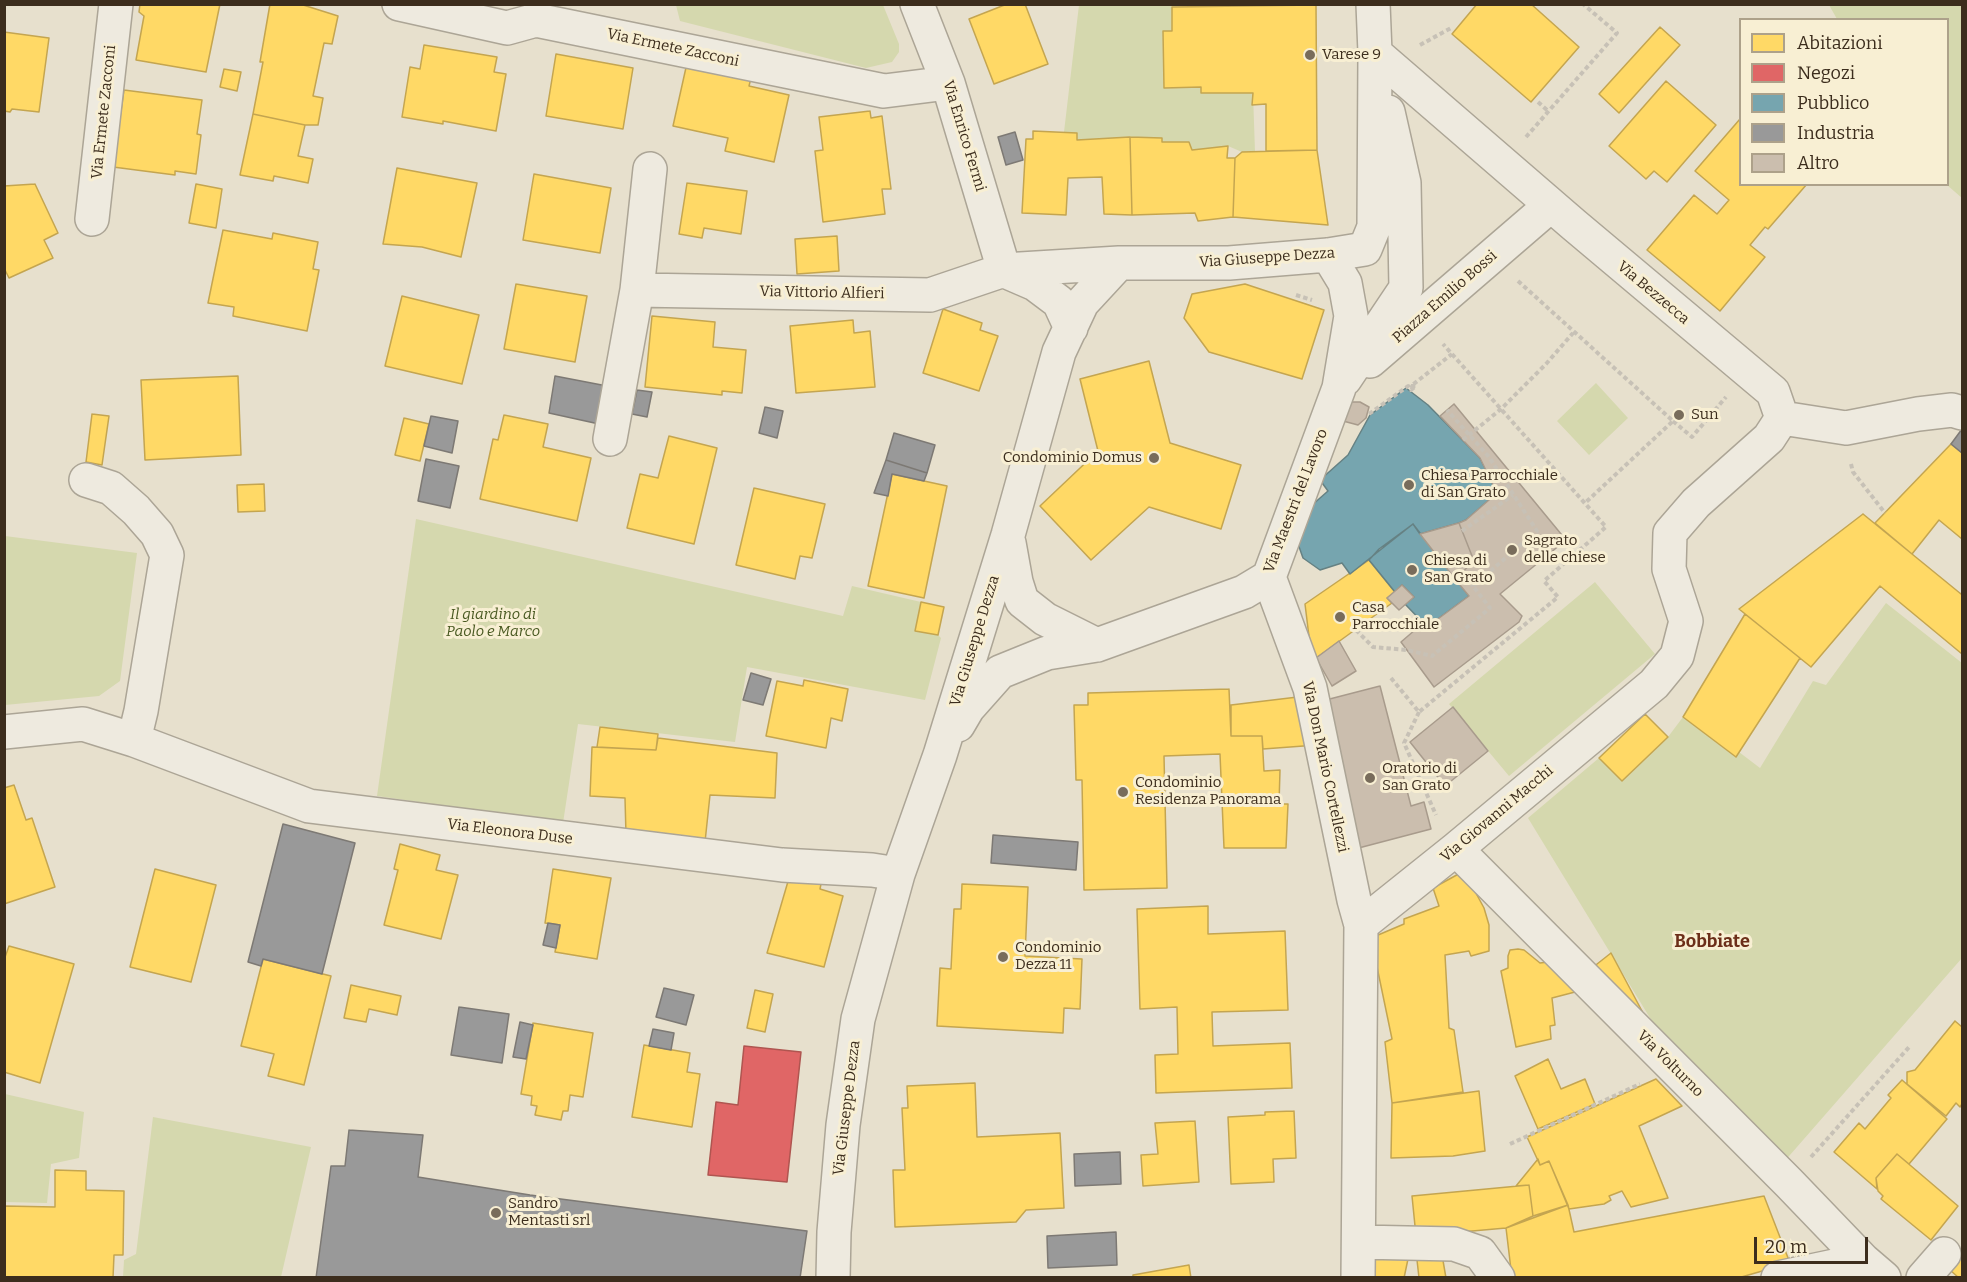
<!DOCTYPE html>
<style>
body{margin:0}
#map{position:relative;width:1967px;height:1282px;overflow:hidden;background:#e7e0cd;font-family:Bitter,serif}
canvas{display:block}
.frame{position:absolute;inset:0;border:6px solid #3c2d1d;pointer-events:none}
.legend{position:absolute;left:1739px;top:18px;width:210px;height:168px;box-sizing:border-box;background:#f8efd3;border:2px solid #ada18a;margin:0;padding:8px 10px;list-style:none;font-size:18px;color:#3c2d1d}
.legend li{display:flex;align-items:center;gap:12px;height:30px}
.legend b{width:30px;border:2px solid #ada18a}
.scale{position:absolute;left:1754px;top:1237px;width:114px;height:27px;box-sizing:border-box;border:3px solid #3c2d1d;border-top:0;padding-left:8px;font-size:18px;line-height:21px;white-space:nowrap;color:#3c2d1d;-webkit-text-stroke:4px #f8efd3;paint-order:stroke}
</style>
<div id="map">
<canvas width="1967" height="1282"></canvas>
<div class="frame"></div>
<ul class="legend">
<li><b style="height:16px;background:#ffd966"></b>Abitazioni</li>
<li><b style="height:16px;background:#e06666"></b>Negozi</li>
<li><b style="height:16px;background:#76a5af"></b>Pubblico</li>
<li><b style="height:16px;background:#999"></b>Industria</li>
<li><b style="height:16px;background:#cbbeae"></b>Altro</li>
</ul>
<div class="scale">20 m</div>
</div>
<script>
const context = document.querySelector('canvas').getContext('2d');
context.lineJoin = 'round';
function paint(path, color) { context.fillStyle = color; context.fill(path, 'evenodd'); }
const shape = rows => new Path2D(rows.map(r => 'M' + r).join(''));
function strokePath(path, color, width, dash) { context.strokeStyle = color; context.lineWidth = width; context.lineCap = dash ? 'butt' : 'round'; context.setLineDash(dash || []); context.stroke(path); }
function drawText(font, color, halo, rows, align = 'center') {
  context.font = font + ' Bitter,serif'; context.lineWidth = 6; context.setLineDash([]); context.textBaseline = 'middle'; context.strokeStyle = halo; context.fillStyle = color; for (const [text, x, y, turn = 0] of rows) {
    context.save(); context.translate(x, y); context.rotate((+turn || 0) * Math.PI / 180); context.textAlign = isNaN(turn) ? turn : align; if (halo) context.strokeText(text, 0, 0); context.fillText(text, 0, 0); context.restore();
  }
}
const green = shape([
 [676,5,883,5,899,44,899,52,892,62,866,68,680,21],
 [1079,5,1185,5,1185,7,1172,8,1172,31,1164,88,1201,87,1201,93,1253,93,1255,152,1242,152,1228,146,1192,150,1189,142,1162,142,1162,138,1077,140,1077,133,1064,132],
 [1829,5,1962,5,1962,198,1947,185,1948,20,1837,19],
 [1596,383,1628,418,1589,455,1557,421],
 [416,519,843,616,852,586,921,602,915,630,938,635,941,638,925,700,747,667,735,742,578,724,563,823,377,796],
 [5,536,137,553,120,681,99,696,5,705],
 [1595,582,1655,654,1509,776,1449,704],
 [1886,603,1962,663,1962,958,1783,1163,1672,1054,1528,818,1599,758,1622,781,1668,737,1683,717,1736,757,1739,752,1760,768,1813,681,1826,685],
 [5,1094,84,1112,79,1158,51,1164,47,1203,5,1202],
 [153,1117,311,1147,281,1277,123,1277,124,1260,136,1254]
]);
const homes = shape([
 [140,4,220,4,206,72,136,60,144,16,139,12,140,4],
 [270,4,300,4,338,16,332,44,324,43,313,96,323,98,318,125,305,125,253,114,263,62,260,62,270,4],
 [1007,4,1025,4,1048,64,994,84,969,19,1007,4],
 [1477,4,1531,4,1579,47,1531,102,1452,34,1477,4],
 [1316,5,1317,150,1266,151,1266,104,1252,105,1253,93,1201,93,1201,87,1164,88,1163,31,1172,31,1172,7,1316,5],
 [1660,27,1680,45,1619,113,1599,94,1660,27],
 [4,32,49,38,39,112,12,109,10,112,4,111,4,32],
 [424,45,497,57,494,72,506,74,496,131,443,121,443,124,402,117,410,67,420,69,424,45],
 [556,54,633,68,623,129,546,116,556,54],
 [687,63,751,78,749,86,789,95,774,162,725,151,728,138,673,126,687,63],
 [224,69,241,72,237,91,220,87,224,69],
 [1666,81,1716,125,1667,182,1654,171,1646,179,1609,146,1666,81],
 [124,90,202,100,197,134,201,135,196,174,175,171,175,175,113,167,124,90],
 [870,111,871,118,882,116,891,189,882,189,885,214,823,222,815,151,823,150,819,117,870,111],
 [253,114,305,125,298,156,313,159,308,183,274,176,273,181,240,175,253,114],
 [1740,119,1740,184,1807,184,1768,229,1765,227,1750,245,1765,257,1720,311,1647,250,1694,195,1717,214,1729,200,1695,171,1740,119],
 [1033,131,1077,133,1077,140,1130,137,1132,215,1104,214,1102,177,1068,178,1066,215,1022,213,1026,139,1033,139,1033,131],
 [1130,137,1162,138,1162,142,1189,142,1192,150,1228,146,1227,158,1235,158,1233,217,1198,221,1195,213,1132,215,1130,137],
 [1317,150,1328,225,1233,217,1235,158,1242,152,1317,150],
 [397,168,477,183,461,257,422,247,383,244,397,168],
 [534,174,611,188,600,253,523,240,534,174],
 [687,183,747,191,741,234,704,228,702,238,679,234,687,183],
 [35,184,58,233,44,240,53,258,9,278,4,268,4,186,35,184],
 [196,184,222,189,216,228,189,223,196,184],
 [223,230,272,239,273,233,318,242,313,269,319,270,307,331,233,316,234,307,208,303,223,230],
 [837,236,839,271,797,274,795,239,837,236],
 [516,284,587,296,575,362,504,349,516,284],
 [1245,284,1324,310,1302,379,1209,352,1184,318,1192,294,1245,284],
 [402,296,479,315,462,384,385,366,402,296],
 [943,309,982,323,980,330,998,336,979,391,923,373,943,309],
 [652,316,715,322,713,347,746,350,742,393,722,391,722,395,645,387,652,316],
 [853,320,854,333,870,331,875,387,796,393,790,326,853,320],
 [1149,361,1170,443,1241,465,1221,529,1149,507,1091,560,1040,506,1098,451,1080,379,1149,361],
 [238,376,241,455,145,460,141,380,238,376],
 [92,414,109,416,102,465,86,462,92,414],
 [504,415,548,424,543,447,591,458,577,521,480,499,493,439,498,440,504,415],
 [404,418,429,424,420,461,395,455,404,418],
 [669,436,717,448,694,544,627,528,640,474,658,478,669,436],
 [1951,444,1962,453,1962,539,1939,520,1912,554,1875,523,1951,444],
 [892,474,947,486,924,598,868,586,892,474],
 [264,484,265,511,238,512,237,485,264,484],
 [754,488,825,504,812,558,800,556,795,579,736,565,754,488],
 [1863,514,1961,594,1962,592,1962,654,1880,586,1811,667,1739,609,1863,514],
 [1369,560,1395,592,1387,598,1392,603,1312,661,1305,604,1369,560],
 [921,602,944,607,938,635,915,631,921,602],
 [1745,614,1800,658,1736,757,1683,717,1745,614],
 [804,680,848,689,842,721,831,718,826,748,766,736,777,681,803,686,804,680],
 [1229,689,1231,736,1262,736,1264,771,1280,770,1279,804,1288,804,1286,848,1224,848,1220,754,1164,756,1167,888,1084,890,1082,780,1076,780,1074,705,1088,705,1088,693,1229,689],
 [1306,696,1317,745,1263,749,1262,736,1231,736,1231,705,1306,696],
 [1645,714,1668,737,1622,781,1599,758,1645,714],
 [600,727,658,734,656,750,597,747,600,727],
 [658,738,777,753,775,798,710,795,705,842,626,835,625,798,590,796,592,747,656,750,658,738],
 [14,785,26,820,32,818,55,887,4,904,4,788,14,785],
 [400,844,440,855,436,870,458,875,441,939,384,925,398,870,394,869,400,844],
 [155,869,216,885,191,982,130,967,155,869],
 [553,869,611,878,597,959,555,952,560,925,545,923,553,869],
 [1464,871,1484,908,1489,925,1489,951,1471,956,1469,951,1445,955,1449,1028,1454,1030,1463,1092,1392,1103,1385,1042,1392,1039,1371,938,1404,924,1404,919,1439,906,1433,888,1464,871],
 [789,878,821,884,820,889,843,896,824,967,767,953,789,878],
 [962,884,1028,887,1025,956,1082,959,1080,1009,1064,1008,1063,1033,937,1026,940,968,951,969,954,909,961,909,962,884],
 [1208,906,1208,934,1285,931,1288,1010,1212,1012,1213,1046,1290,1043,1292,1088,1156,1093,1155,1055,1178,1054,1177,1007,1140,1009,1137,909,1208,906],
 [9,946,74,964,40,1083,4,1072,4,960,9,946],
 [1518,949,1524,950,1540,963,1548,962,1575,992,1552,998,1555,1025,1550,1026,1551,1039,1516,1047,1501,971,1508,968,1508,956,1510,950,1518,949],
 [1611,953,1642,1011,1638,1016,1592,968,1611,953],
 [263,959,331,976,304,1085,268,1076,274,1054,241,1046,263,959],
 [351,985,401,996,397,1015,369,1009,366,1022,344,1018,351,985],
 [755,990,773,994,765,1032,747,1028,755,990],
 [1955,1021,1962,1027,1962,1104,1960,1107,1956,1103,1946,1116,1907,1084,1907,1072,1915,1070,1955,1021],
 [533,1023,593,1033,583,1097,570,1095,568,1111,563,1111,561,1120,535,1115,537,1106,531,1105,532,1096,521,1094,533,1023],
 [644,1045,690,1053,687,1072,700,1074,692,1127,632,1117,644,1045],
 [1548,1059,1561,1089,1585,1079,1595,1104,1538,1129,1515,1076,1548,1059],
 [1656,1079,1682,1106,1639,1126,1668,1198,1631,1207,1622,1191,1609,1196,1611,1200,1604,1204,1569,1209,1549,1161,1540,1165,1527,1137,1656,1079],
 [1902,1080,1947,1119,1909,1164,1897,1154,1876,1178,1877,1189,1834,1152,1859,1123,1865,1129,1891,1098,1888,1095,1902,1080],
 [975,1083,977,1137,1060,1133,1064,1208,1026,1210,1016,1222,895,1227,893,1170,905,1170,902,1108,908,1108,907,1086,975,1083],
 [1479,1091,1485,1151,1453,1156,1391,1158,1392,1103,1479,1091],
 [1294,1111,1296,1158,1273,1159,1274,1182,1231,1184,1228,1117,1265,1115,1265,1112,1294,1111],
 [1195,1121,1199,1182,1143,1186,1141,1155,1158,1154,1155,1123,1195,1121],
 [1897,1154,1958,1206,1931,1240,1881,1199,1883,1196,1878,1191,1876,1178,1897,1154],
 [1538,1159,1540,1165,1549,1161,1568,1205,1533,1216,1529,1185,1516,1186,1538,1159],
 [55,1170,86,1171,86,1190,124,1191,123,1255,114,1255,113,1278,4,1278,4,1206,55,1207,55,1170],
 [1529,1185,1533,1216,1506,1228,1416,1236,1412,1196,1529,1185],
 [1764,1196,1790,1263,1738,1278,1512,1278,1506,1228,1568,1205,1574,1232,1764,1196],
 [1367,1248,1408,1259,1404,1278,1363,1278,1367,1248],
 [1441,1249,1446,1278,1419,1278,1416,1251,1441,1249],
 [1962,1255,1962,1278,1959,1278,1950,1270,1962,1255],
 [1189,1265,1191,1278,1133,1278,1133,1275,1189,1265]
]);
const shops = shape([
 [744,1046,801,1052,787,1182,708,1175,716,1102,738,1105,744,1046]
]);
const public = shape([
 [1406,388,1428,405,1480,458,1497,493,1466,520,1459,523,1420,534,1413,524,1350,574,1342,563,1320,570,1303,558,1297,541,1303,513,1328,491,1320,480,1348,455,1370,415,1406,388],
 [1413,524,1469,596,1427,627,1405,604,1414,597,1402,585,1395,592,1369,560,1379,549,1413,524]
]);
const industry = shape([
 [1015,132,1023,160,1006,165,998,137,1015,132],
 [555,376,607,386,599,424,549,413,555,376],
 [637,390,652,392,647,417,632,414,637,390],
 [765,407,783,411,777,438,759,433,765,407],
 [431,416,458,421,452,453,424,446,431,416],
 [1962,429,1962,453,1951,444,1962,429],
 [894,433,935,445,927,473,886,460,894,433],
 [426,459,459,466,450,508,418,501,426,459],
 [886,460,927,473,924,481,892,474,888,496,874,493,886,460],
 [751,673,771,679,763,705,743,700,751,673],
 [283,824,355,843,322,974,263,959,261,966,248,962,283,824],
 [993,835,1078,842,1076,870,991,863,993,835],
 [548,923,560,925,556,948,543,945,548,923],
 [664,988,694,995,686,1025,656,1017,664,988],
 [459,1007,509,1014,502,1063,451,1055,459,1007],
 [520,1022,533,1025,526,1059,513,1057,520,1022],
 [653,1029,674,1033,671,1050,649,1046,653,1029],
 [349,1130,423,1135,418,1177,530,1195,807,1231,800,1278,316,1278,331,1166,345,1166,349,1130],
 [1120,1152,1121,1184,1075,1186,1074,1154,1120,1152],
 [1116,1232,1117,1265,1048,1268,1047,1236,1116,1232]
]);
const building = shape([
 [1347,402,1360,402,1369,407,1366,418,1358,425,1343,421,1347,402],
 [1454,404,1566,540,1500,594,1522,616,1519,622,1434,687,1401,642,1423,623,1427,627,1469,596,1455,579,1474,561,1459,523,1466,520,1497,493,1480,458,1440,416,1454,404],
 [1459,523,1474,561,1455,579,1420,534,1459,523],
 [1402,585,1414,597,1399,610,1387,598,1402,585],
 [1339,641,1356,671,1332,686,1316,658,1339,641],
 [1380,686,1411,806,1424,802,1431,829,1351,850,1318,702,1380,686],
 [1453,707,1488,751,1445,786,1410,742,1453,707]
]);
const path = shape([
 [1420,45,1451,28],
 [1538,102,1548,111],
 [1526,137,1617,33,1583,4],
 [1518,281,1673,421,1585,503],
 [1296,295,1312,300],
 [1369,414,1408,386,1411,390,1416,386,1411,386,1452,354],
 [1673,421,1692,437,1726,397],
 [1463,440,1501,409,1546,364,1573,333],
 [1851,464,1853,472,1885,513],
 [1462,531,1513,495],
 [1462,573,1473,586],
 [1356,630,1373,647,1407,650,1432,656,1490,608,1473,586,1537,531,1489,457,1447,410],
 [1391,678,1419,712,1558,597,1544,581,1606,527,1443,344],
 [1419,712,1404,743,1436,815],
 [1510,1144,1640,1084],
 [1811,1157,1910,1046]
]);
const minor = shape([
 [399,4,507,28,536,20,884,91,948,83],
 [917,4,948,83,1004,270],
 [1375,53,1573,224,1773,392,1782,418],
 [92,219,116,4],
 [1005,271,1035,284,1059,302,1071,328],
 [637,290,930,295,1004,270,1119,263,1229,263,1328,255,1365,249,1374,227,1375,53,1373,4],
 [1370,361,1551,205],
 [1345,379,1406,288,1404,183,1388,112],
 [1782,418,1846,428,1918,414,1952,410,1962,413],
 [610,439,637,290,650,169],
 [86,480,111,488,136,510,157,534,167,555,141,711,134,740],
 [1009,543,1016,582,1022,601,1045,619,1097,645],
 [1269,577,1310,688,1354,900,1361,925],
 [958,725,968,708,1000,672,1047,653,1097,645,1244,592,1269,577,1339,388,1351,316,1345,283,1328,255],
 [4,732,83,724,134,740,309,806,782,865,872,870,898,874],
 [1456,849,1789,1183,1863,1260,1884,1278],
 [1359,1242,1454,1244,1480,1253,1498,1278],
 [833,1278,834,1232,843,1125,858,1019,898,874,940,755,1008,535,1059,352,1082,303,1119,263],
 [1358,1278,1361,925,1456,849,1654,684,1677,656,1686,621,1669,569,1670,533,1696,503,1769,438,1782,418],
 [1778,1278,1863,1260],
 [1923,1278,1944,1254]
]);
const markers = [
 [1310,55,6,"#786c5b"],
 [1679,415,6,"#786c5b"],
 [1154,458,6,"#786c5b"],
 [1409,485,6,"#786c5b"],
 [1512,550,6,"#786c5b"],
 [1412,570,6,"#786c5b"],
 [1340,617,6,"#786c5b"],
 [1370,778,6,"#786c5b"],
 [1123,792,6,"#786c5b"],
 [1003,957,6,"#786c5b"],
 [496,1213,6,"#786c5b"]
];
const streetNames = [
 ["Via Ermete Zacconi",673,48,12],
 ["Via Ermete Zacconi",104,112,-84],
 ["Via Enrico Fermi",964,136,73],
 ["Via Giuseppe Dezza",1267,258,-4],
 ["Via Vittorio Alfieri",822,293,1],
 ["Via Bezzecca",1653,293,40],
 ["Piazza Emilio Bossi",1445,297,-41],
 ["Via Maestri del Lavoro",1296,501,-69],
 ["Via Giuseppe Dezza",975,641,-73],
 ["Via Don Mario Cortellezzi",1325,767,78],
 ["Via Giovanni Macchi",1497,814,-40],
 ["Via Eleonora Duse",510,832,7],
 ["Via Volturno",1670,1064,45],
 ["Via Giuseppe Dezza",847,1108,-83]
];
const poiNames = [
 ["Varese 9",1322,55],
 ["Sun",1691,415],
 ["Condominio Domus",1142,458,"right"],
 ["Chiesa Parrocchiale",1421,476],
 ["di San Grato",1421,493],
 ["Sagrato",1524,541],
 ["delle chiese",1524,558],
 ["Chiesa di",1424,561],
 ["San Grato",1424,578],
 ["Casa",1352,608],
 ["Parrocchiale",1352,625],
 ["Oratorio di",1382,769],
 ["San Grato",1382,786],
 ["Condominio",1135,783],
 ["Residenza Panorama",1135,800],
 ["Condominio",1015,948],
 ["Dezza 11",1015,965],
 ["Sandro",508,1204],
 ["Mentasti srl",508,1221]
];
const parkNames = [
 ["Il giardino di",493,615],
 ["Paolo e Marco",493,632]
];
const quarterNames = [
 ["Bobbiate",1712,942]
];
paint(green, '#d5d8ae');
paint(homes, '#ffd966');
strokePath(homes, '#c4a550', 1.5);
paint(shops, '#e06666');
strokePath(shops, '#af5550', 1.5);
paint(public, '#76a5af');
strokePath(public, '#658183', 1.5);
paint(industry, '#999');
strokePath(industry, '#7d7974', 1.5);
paint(building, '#cbbeae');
strokePath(building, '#a89b8c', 1.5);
strokePath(minor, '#aca596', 36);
strokePath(path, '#c7c1b6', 4, [4.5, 3]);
strokePath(minor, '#eeeadf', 33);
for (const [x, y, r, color] of markers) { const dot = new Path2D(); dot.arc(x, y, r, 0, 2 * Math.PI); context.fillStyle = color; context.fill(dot); strokePath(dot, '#f8efd3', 2); }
drawText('15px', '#3c2d1d', '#f8efd3', streetNames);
drawText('15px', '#3c2d1d', '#f8efd3', poiNames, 'left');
drawText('italic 15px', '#4a5a22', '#f8efd3', parkNames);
drawText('bold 18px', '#6c2e19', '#f8efd3', quarterNames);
</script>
